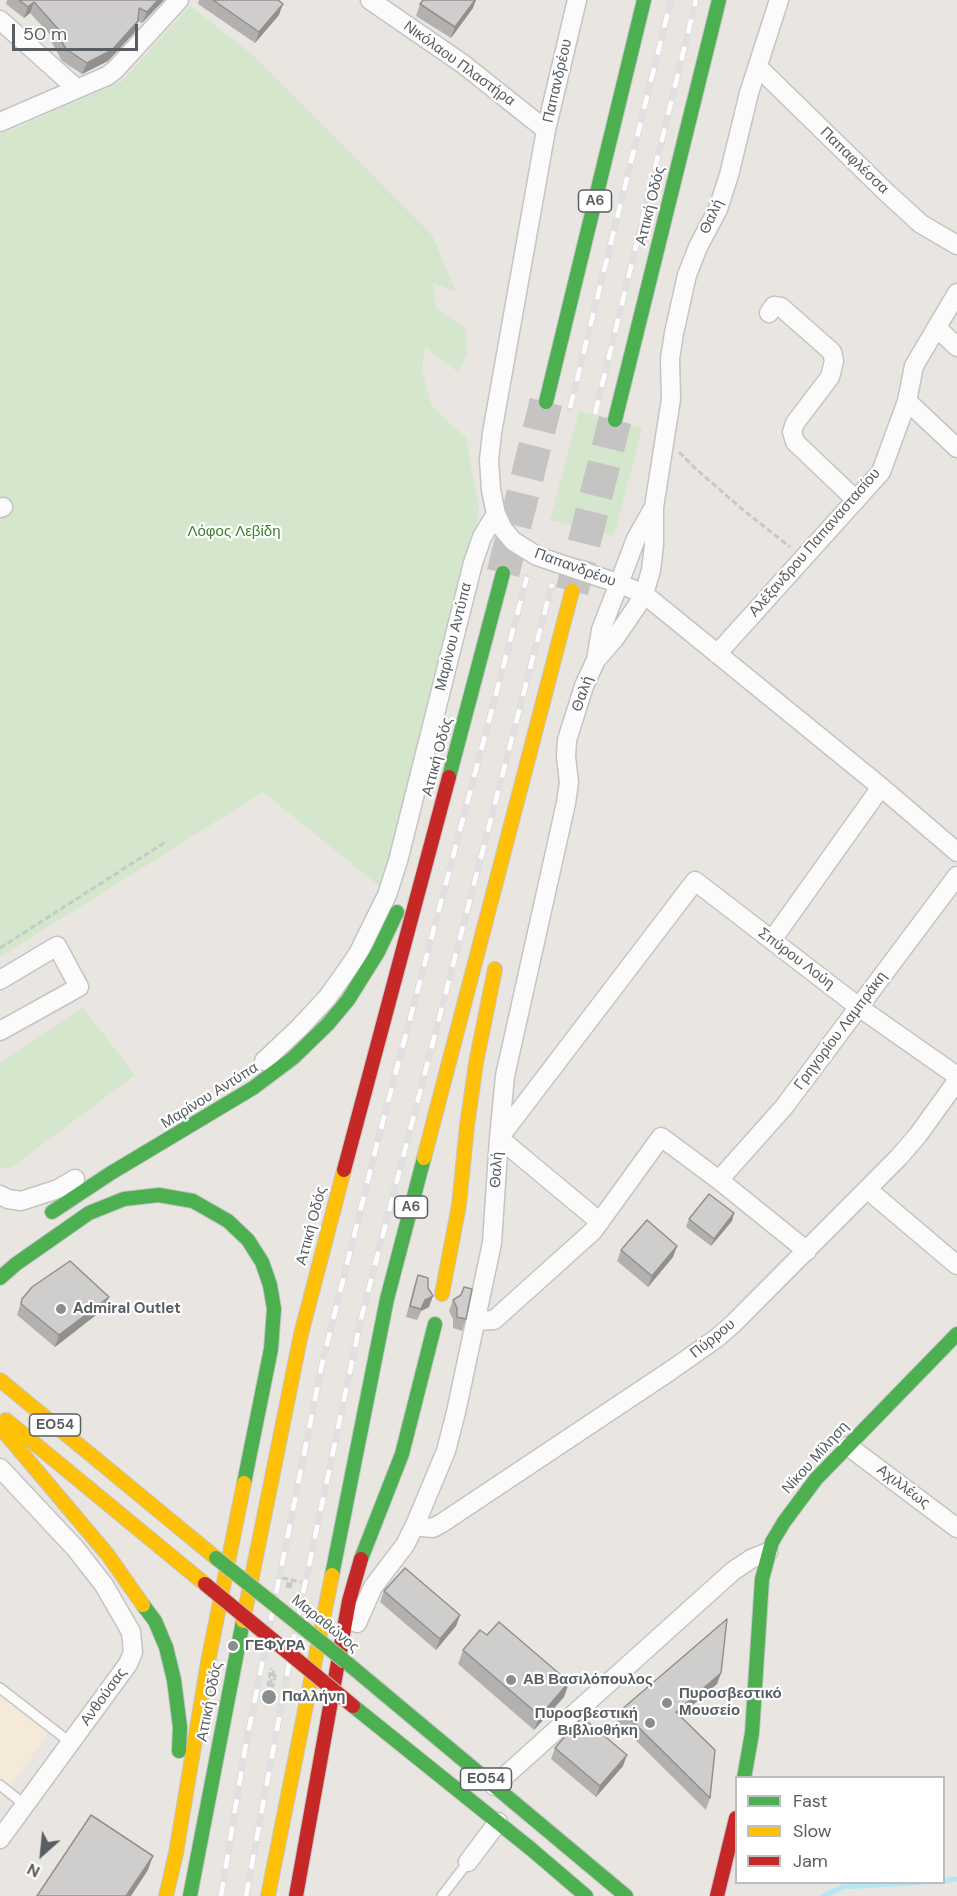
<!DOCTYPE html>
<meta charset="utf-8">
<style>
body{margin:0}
#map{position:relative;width:957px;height:1896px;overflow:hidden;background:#e9e6e2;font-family:"DM Sans",sans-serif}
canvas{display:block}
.legend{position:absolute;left:735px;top:1776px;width:210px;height:108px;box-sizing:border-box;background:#fff;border:2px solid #bcbfc0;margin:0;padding:8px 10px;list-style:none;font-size:18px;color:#585e61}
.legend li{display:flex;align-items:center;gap:12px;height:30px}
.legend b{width:30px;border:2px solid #bcbfc0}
.north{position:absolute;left:12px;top:1824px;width:60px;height:60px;-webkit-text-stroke:4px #fff;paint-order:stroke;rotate:207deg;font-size:16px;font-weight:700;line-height:24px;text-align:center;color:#585e61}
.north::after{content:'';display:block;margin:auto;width:21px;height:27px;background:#585e61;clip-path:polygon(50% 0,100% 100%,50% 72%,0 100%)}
.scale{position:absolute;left:12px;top:24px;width:126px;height:27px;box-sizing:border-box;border:3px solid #585e61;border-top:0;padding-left:8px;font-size:18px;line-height:21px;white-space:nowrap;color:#585e61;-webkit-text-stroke:4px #fff;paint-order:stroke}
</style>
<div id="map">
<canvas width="957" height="1896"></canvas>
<ul class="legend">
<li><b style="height:8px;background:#4caf50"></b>Fast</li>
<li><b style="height:8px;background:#ffc107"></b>Slow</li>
<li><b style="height:8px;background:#c62828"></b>Jam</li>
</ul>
<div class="north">N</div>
<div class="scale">50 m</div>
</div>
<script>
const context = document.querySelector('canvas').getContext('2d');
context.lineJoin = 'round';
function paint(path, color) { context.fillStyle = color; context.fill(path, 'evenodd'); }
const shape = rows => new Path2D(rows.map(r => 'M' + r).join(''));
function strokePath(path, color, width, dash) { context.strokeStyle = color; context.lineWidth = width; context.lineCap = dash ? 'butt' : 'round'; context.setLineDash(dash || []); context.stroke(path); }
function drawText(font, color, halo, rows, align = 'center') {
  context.font = font + ' "DM Sans",sans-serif'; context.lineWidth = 4.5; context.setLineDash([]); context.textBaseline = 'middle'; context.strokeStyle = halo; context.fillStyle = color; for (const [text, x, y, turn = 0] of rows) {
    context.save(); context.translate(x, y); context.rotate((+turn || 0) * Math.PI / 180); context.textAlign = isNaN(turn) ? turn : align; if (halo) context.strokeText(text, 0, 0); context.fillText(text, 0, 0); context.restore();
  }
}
const commercial = shape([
 [0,1695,51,1729,2,1799,0,1797]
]);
const green = shape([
 [190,6,253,55,432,235,456,292,433,283,436,308,466,329,467,355,458,372,425,347,422,371,432,407,466,438,479,511,429,724,383,889,263,792,0,957,0,135,121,82],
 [579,411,642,428,614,536,550,520],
 [83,1008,135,1075,12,1167,0,1168,0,1063]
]);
const stream = shape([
 [944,1881,957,1879],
 [823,1896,843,1887,926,1882]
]);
const highwayTunnel = shape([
 [503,573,546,402],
 [572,591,615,420]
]);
const path = shape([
 [679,452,696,469,742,509,790,547],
 [0,948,167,841],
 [282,1578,301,1582],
 [287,1588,289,1579],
 [290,1588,292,1580],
 [270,1685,268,1685,271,1668],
 [270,1685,274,1670],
 [270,1685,273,1686,276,1672]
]);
const lane = shape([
 [0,1688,71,1743],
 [0,1785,25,1805],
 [442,1896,468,1862]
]);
const street = shape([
 [370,0,463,64,546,130],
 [577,0,546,130,492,433,489,460,491,490,496,514,503,529,513,541,537,556,620,584,644,594,881,787,957,852],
 [0,20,76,88],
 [758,67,886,192,921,224,957,245],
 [0,122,107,76,115,70,179,0],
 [769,313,774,306,781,307,832,352,834,361,830,377,795,423,792,432,795,442,856,500],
 [937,328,957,347],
 [907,401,957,448],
 [0,508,3,507],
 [717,654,881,472,907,401,914,366,957,293],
 [596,660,615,638,637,606,644,594,651,570,654,545,654,507,671,399,670,359,674,333,687,275,698,247,718,209,729,175,749,93,779,0],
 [772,940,881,787],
 [0,980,57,946,79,987,0,1031],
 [264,1061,299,1028,327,998,342,977,358,954,387,895,398,861,473,563,482,537,496,514],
 [719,1180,784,1107,957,876],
 [867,1189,957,1265],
 [0,1195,8,1199,21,1201,58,1189,75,1179],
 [600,1222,499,1138,695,881,860,1008,957,1076],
 [476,1321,494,1320,593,1231,661,1137,719,1180,807,1251],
 [848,1446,957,1528],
 [0,1468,75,1548,104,1585,131,1632,133,1652,128,1664,0,1839],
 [415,1525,422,1527,433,1528,442,1523,670,1371,717,1338,734,1323,899,1157,918,1135,957,1081],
 [357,1623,373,1587,405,1545,415,1525,446,1451,456,1412,492,1243,499,1138,505,1076,566,803,569,782,566,757,567,740,584,686,596,660,601,630,636,539,654,507],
 [494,1786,733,1571,751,1559,768,1552],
 [468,1862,498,1822]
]);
const fast = shape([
 [546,402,644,0],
 [615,420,719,0],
 [449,777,503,573],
 [52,1212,111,1173,253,1088,293,1058,328,1024,348,1000,378,952,397,912],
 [0,1278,16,1264,89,1213,124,1199,159,1195,193,1201,228,1221,248,1240,262,1262,270,1285,274,1309,271,1349,244,1483],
 [361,1559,402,1454,435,1324],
 [332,1575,387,1299,424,1158],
 [143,1605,155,1621,166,1647,174,1680,180,1727,179,1751],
 [346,1662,626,1896],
 [353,1706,531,1849,586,1896],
 [744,1778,752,1733,762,1579,772,1542,784,1522,816,1479,957,1334],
 [190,1896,243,1621]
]);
const slow = shape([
 [424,1158,572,591],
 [442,1294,459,1205,467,1126,476,1063,495,969],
 [0,1380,216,1558],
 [6,1420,205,1584],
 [0,1427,108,1555,143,1605],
 [243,1621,301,1334,344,1170],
 [166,1896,176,1853,208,1662,244,1483],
 [268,1896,332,1575]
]);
const jam = shape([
 [344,1170,449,777],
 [296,1896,349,1601,361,1559],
 [717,1896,736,1818]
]);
const rail = shape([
 [570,408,671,0],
 [595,414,696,0],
 [221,1896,245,1749,322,1364,379,1136,527,577],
 [246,1896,296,1627,361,1319,552,584]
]);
const fastBridge = shape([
 [216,1558,346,1662]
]);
const jamBridge = shape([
 [205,1584,353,1706]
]);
const wall = shape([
 [7,0,164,0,142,23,138,21,134,33,108,61,82,74,62,61,52,43,54,39,30,13,24,18,6,4],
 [199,0,278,0,279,15,255,43,198,4],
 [420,4,473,8,451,38,416,16],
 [734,1213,732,1221,711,1246,686,1227,689,1219],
 [677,1246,673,1257,648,1287,617,1261,621,1250],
 [418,1275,428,1288,429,1307,421,1311,417,1320,406,1317,414,1287],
 [22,1299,105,1308,55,1347,17,1315],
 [453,1300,466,1319,462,1331,453,1328,453,1319,449,1311],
 [384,1591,460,1615,456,1626,436,1650,380,1602],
 [487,1635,569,1682,564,1697,534,1730,458,1664,463,1650],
 [721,1673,717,1684,680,1716,710,1798,706,1810,617,1722,621,1710],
 [555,1748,623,1766,596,1797,551,1759]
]);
const shadedWall = shape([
 [158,0,164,0,142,23,147,12],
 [475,0,476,0,473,8,451,38,455,27],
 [34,2,30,13,24,18,28,7],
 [283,4,279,15,255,43,259,32],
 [138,21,134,33,108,61,82,74,87,63],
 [734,1213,732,1221,711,1246,714,1239],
 [677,1246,673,1257,648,1287,652,1276],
 [433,1296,429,1307,421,1311,417,1320,425,1300],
 [109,1297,105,1308,55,1347,59,1335],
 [460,1615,456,1626,436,1650,440,1639],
 [721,1673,717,1684,672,1723,676,1712],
 [569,1682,564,1697,534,1730,540,1716],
 [627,1755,623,1766,596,1797,600,1786],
 [153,1856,148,1870,131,1896,126,1896]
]);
const building = shape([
 [19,0,158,0,147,12,139,8,138,21,112,50,87,63,66,49,56,32,59,30,34,2,28,7,19,0],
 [213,0,278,0,283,4,259,32,213,0],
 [423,0,475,0,455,27,420,4,423,0],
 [709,1194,734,1213,714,1239,689,1219,709,1194],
 [647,1220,677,1246,652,1276,621,1250,647,1220],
 [70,1261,109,1297,59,1335,21,1304,22,1299,32,1287,70,1261],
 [418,1275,428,1278,428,1288,433,1296,425,1300,421,1309,410,1306,418,1275],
 [464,1287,472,1289,466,1319,457,1317,457,1308,453,1300,461,1295,464,1287],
 [405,1568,460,1615,440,1639,384,1591,405,1568],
 [727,1619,721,1673,676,1712,715,1750,710,1798,621,1710,727,1619],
 [499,1622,569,1682,540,1716,463,1650,480,1630,487,1635,499,1622],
 [582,1717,627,1755,600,1786,555,1748,582,1717],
 [91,1815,153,1856,126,1896,37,1896,91,1815]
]);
const markers = [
 [61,1309,6,"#8b8e8e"],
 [233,1646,6,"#8b8e8e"],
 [511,1680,6,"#8b8e8e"],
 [269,1697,8,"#8b8e8e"],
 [667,1703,6,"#8b8e8e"],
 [650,1723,6,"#8b8e8e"]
];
const shields = [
 [595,201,33],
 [411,1207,33],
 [55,1425,51],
 [486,1779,51]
];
const shieldNames = [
 ["Α6",595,201],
 ["Α6",411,1207],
 ["ΕΟ54",55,1425],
 ["ΕΟ54",486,1779]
];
const streetNames = [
 ["Νικόλαου Πλαστήρα",459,64,36],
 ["Παπανδρέου",558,81,-77],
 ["Παπαφλέσσα",854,161,44],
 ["Αττική Οδός",651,206,-76],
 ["Θαλή",712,217,-65],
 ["Αλέξανδρου Παπαναστασίου",815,543,-49],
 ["Παπανδρέου",575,568,20],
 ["Μαρίνου Αντύπα",454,637,-76],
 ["Θαλή",583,694,-71],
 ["Αττική Οδός",438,757,-75],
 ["Σπύρου Λούη",796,959,37],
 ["Γρηγορίου Λαμπράκη",841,1031,-53],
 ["Μαρίνου Αντύπα",210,1096,-32],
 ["Θαλή",497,1170,-86],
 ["Αττική Οδός",312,1226,-75],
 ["Πύρρου",713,1339,-39],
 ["Νίκου Μίληση",816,1458,-48],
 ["Αχιλλέως",903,1487,37],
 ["Μαραθώνος",325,1624,39],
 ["Ανθούσας",104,1697,-54],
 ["Αττική Οδός",210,1702,-79]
];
const parkNames = [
 ["Λόφος Λεβίδη",234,532]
];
const poiNames = [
 ["Admiral Outlet",73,1309],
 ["ΓΕΦΥΡΑ",245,1646],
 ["ΑΒ Βασιλόπουλος",523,1680],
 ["Πυροσβεστικό",679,1694],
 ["Μουσείο",679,1711],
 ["Παλλήνη",282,1697],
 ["Πυροσβεστική",638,1714,"right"],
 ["Βιβλιοθήκη",638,1731,"right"]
];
paint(commercial, '#f5e9d9');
paint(green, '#d4e6cc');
strokePath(stream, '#b4e7f6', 5);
strokePath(highwayTunnel, '#c5c4c2', 33, [33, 16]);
strokePath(lane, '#c4c4c3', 12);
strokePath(street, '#c4c4c3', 21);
strokePath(fast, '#c5c5c5', 16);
strokePath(slow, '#c5c5c5', 16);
strokePath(jam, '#c5c5c5', 16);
strokePath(path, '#c4cbc6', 3, [6, 3]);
strokePath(lane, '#fcfbfb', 9);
strokePath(street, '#fcfbfb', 18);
strokePath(fast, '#4caf50', 14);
strokePath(slow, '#ffc107', 14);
strokePath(jam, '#c62828', 14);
strokePath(rail, '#e0e0e0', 7);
strokePath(rail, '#fff', 4.5, [14]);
strokePath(fastBridge, '#d2c2af', 16, []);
strokePath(jamBridge, '#d2c2af', 16, []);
strokePath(fastBridge, '#4caf50', 14);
strokePath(jamBridge, '#c62828', 14);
paint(wall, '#b3b1af');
paint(shadedWall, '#92908f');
paint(building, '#d0cecc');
strokePath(building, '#92908f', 1.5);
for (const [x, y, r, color] of markers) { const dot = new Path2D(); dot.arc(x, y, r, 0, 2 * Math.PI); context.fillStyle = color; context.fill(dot); strokePath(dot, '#fff', 2); }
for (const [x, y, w] of shields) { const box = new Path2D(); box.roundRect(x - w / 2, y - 11, w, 22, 4.5); context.fillStyle = '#fff'; context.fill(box); strokePath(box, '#585e61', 1.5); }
drawText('bold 14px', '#585e61', null, shieldNames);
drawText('15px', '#585e61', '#fff', streetNames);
drawText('15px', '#3c812f', '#fff', parkNames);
drawText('bold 15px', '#585e61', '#fff', poiNames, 'left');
</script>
